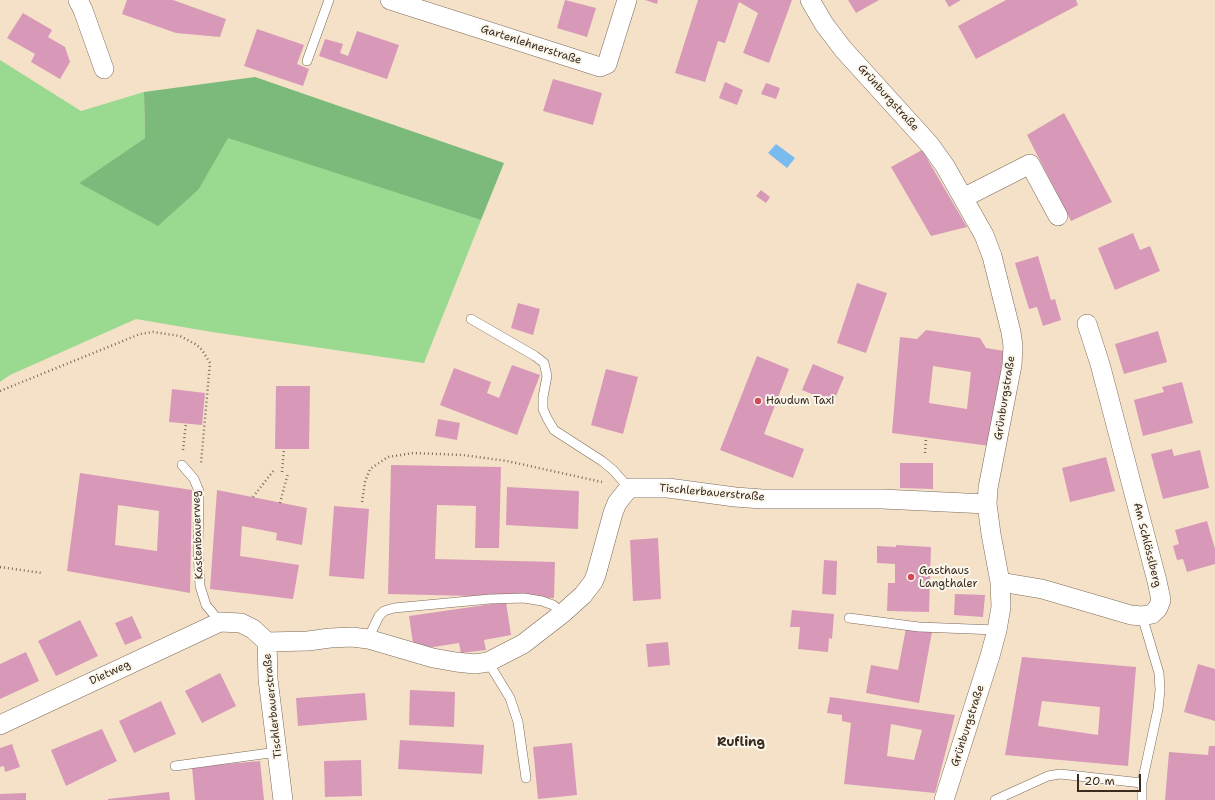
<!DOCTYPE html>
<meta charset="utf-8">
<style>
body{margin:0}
#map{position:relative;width:1215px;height:800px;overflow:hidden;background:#f4e1c7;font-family:"Shantell Sans",sans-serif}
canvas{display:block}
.scale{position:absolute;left:1077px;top:774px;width:64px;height:18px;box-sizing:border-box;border:2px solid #3b2a1e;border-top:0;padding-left:5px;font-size:12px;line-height:14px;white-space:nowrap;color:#3b2a1e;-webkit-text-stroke:3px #fbf7ec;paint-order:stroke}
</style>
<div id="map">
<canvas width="1215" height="800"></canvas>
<div class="scale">20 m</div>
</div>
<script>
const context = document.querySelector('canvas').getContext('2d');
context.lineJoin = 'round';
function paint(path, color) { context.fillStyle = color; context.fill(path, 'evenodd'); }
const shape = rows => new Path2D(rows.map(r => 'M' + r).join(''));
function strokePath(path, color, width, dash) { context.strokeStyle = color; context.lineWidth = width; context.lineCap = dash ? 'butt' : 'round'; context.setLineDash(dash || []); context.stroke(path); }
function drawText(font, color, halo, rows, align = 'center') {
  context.font = font + ' "Shantell Sans",sans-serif'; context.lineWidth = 4; context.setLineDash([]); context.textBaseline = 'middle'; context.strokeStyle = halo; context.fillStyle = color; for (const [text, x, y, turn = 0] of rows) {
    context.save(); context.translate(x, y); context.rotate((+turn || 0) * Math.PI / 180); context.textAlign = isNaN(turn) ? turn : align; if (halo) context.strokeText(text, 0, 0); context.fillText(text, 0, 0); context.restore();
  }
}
const green = shape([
 [0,60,81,111,144,92,145,138,79,183,199,189,228,137,481,220,424,363,212,332,136,319,10,375,0,382]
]);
const forest = shape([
 [255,77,504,163,481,220,228,138,199,189,158,226,79,183,145,138,144,92]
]);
const water = shape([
 [776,144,795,158,787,168,768,153]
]);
const building = shape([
 [127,0,173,0,226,19,220,37,176,33,122,14],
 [565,0,596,8,587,37,557,28],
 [645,0,658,0,657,4],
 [698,0,792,0,769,63,743,53,758,13,739,2,725,43,718,41,705,82,675,73],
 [848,0,879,0,856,13],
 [945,0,961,0,949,7],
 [1006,0,1076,0,1078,5,976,59,958,26],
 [23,13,52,30,48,37,65,47,70,62,60,79,31,62,35,54,7,38],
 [257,29,304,45,297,64,309,69,303,86,244,66],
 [357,31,399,45,387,79,319,56,325,39,343,44,340,53,348,56],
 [553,79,602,93,593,125,543,111],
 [725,82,743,90,737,105,719,98],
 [766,83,780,88,776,99,761,94],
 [1064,113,1112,202,1071,221,1027,135],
 [922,150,967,227,931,236,891,167],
 [761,190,770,197,766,203,756,196],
 [1133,233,1140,250,1150,246,1160,271,1115,290,1098,248],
 [1038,256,1051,300,1055,299,1061,320,1043,326,1037,307,1029,309,1015,263],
 [857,283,887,293,866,353,837,343],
 [518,303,540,309,533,335,511,328],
 [926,330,980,338,986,348,1004,351,990,446,892,433,900,337,917,339],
 [933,366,971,372,967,409,929,403],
 [1158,331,1167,362,1124,374,1115,344],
 [757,356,789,369,764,434,804,449,793,478,720,450],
 [813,364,844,377,833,403,802,390],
 [512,365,540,375,517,435,440,405,454,368,491,382,487,393,499,398],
 [606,369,638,377,623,434,591,425],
 [1182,382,1193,423,1143,436,1134,400,1164,392,1162,387],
 [276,386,310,386,309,449,275,449],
 [172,389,205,393,202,425,169,422],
 [438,419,460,423,457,440,435,436],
 [1172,449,1174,456,1200,450,1209,488,1163,499,1151,454],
 [1106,457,1115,491,1070,502,1062,468],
 [900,463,933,463,933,489,900,488],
 [391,465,501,467,499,548,475,548,476,506,437,505,435,559,555,562,554,598,388,594],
 [80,473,192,490,190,593,67,571],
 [118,505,159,511,157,551,115,545],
 [507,487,579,491,578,529,506,525],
 [217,490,307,508,302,545,276,540,277,533,242,526,240,556,299,565,293,599,210,589],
 [334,506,369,509,364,579,329,576],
 [1207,521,1215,549,1215,564,1187,572,1183,559,1177,560,1173,546,1179,544,1175,530],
 [658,538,661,599,633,601,630,540],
 [896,545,931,547,929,612,887,611,888,583,895,583,895,564,877,563,877,546,896,547],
 [824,560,837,561,836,595,822,594],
 [955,594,985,595,983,617,954,615],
 [506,602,511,635,484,640,486,650,461,653,459,643,414,650,409,616],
 [792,610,834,614,832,639,829,638,828,652,798,649,800,627,790,627],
 [132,616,142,638,125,645,115,623],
 [80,620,98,656,56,676,38,641],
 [906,628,932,632,919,703,866,693,871,665,898,670],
 [668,642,670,665,648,667,646,644],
 [26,652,39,681,0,699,0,664],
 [1022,657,1136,667,1128,766,1005,755],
 [1042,701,1100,707,1098,735,1038,726],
 [1198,664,1215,669,1215,721,1184,712],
 [220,673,236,706,202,723,185,691],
 [410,690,455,692,454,727,409,725],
 [365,693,367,720,298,726,296,698],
 [830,697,955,715,935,793,844,784,851,723,842,721,842,715,827,713],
 [891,724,922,730,914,760,887,756],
 [161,701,176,734,134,753,119,721],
 [102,729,117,761,66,786,51,750],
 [400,740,484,745,482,774,398,769],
 [572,743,577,795,538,799,533,747],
 [12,744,20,767,5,772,4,766,0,767,0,748],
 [1209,746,1215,746,1215,800,1165,800,1169,752,1208,755],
 [361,760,362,796,325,797,324,761],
 [260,761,264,800,195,800,192,767],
 [169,792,170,800,108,800,108,799],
 [26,793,26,800,0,800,0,794]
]);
const path = shape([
 [0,391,140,334,153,332,180,336,197,345,202,350,210,363,201,463],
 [183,450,186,423],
 [925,453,926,438],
 [282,472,284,449],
 [253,497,274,470],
 [362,502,365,482,370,469,388,457,413,453,463,455,507,461,602,482],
 [280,503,288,473],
 [0,567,42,573]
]);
const service = shape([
 [307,61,329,0],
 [471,319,535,356,544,363,547,376,543,397,543,409,547,418,554,430,602,461,613,470,629,488],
 [182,465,194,479,199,491,198,551,200,586,206,605,220,622],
 [849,618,919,627,997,630],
 [368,639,379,616,384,611,394,608,490,599,524,598,542,601,553,605,563,613],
 [488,662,510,698,518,722,526,778],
 [175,766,277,752],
 [995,800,1048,776,1060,774,1142,783,1158,709,1160,690,1159,673,1142,616],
 [1142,800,1142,783]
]);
const minor = shape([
 [78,0,83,10,104,69],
 [390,0,600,67,607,64,627,0],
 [810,0,824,24,843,49,930,145,945,166,984,235,992,256,1011,332,1013,346,1012,365,988,488,987,504,991,534,1000,582,1001,607,997,630,990,656,944,800],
 [963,198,1030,164,1058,216],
 [1000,582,1042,589,1131,615,1142,616,1152,614,1158,608,1161,600,1157,581,1100,364,1087,324],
 [0,725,220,622,241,623,253,629,267,642],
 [283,800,268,679,267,642,308,641,330,638,352,637,368,639,433,658,456,662,475,664,488,662,523,644,563,613,583,595,593,582,596,575,613,513,617,503,629,488,668,488,735,497,762,499,882,499,987,504]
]);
const markers = [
 [758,401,4,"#d1495b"],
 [911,577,4,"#d1495b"]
];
const streetNames = [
 ["Gartenlehnerstraße",531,45,18],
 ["Grünburgstraße",888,98,48],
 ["Grünburgstraße",1005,398,-81],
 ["Tischlerbauerstraße",712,493,5],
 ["Kastenbauerweg",198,535,-92],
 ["Am Schlösslberg",1147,545,76],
 ["Dietweg",110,673,-25],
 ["Tischlerbauerstraße",273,706,-96],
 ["Grünburgstraße",968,726,-72]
];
const poiNames = [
 ["Haudum Taxi",766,401],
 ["Gasthaus",919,571],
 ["Langthaler",919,584]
];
const quarterNames = [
 ["Rufling",741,743]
];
paint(green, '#9ada90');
paint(forest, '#7bba7a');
paint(water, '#79bbee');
paint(building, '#d899b8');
strokePath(service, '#7c6a59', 10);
strokePath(minor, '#7c6a59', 20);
strokePath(path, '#7c6a59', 2.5, [1, 3]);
strokePath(service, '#fff', 9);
strokePath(minor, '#fff', 19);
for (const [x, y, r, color] of markers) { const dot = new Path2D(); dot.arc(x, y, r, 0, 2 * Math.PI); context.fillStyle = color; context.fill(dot); strokePath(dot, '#fbf7ec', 1.5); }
drawText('11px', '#3b2a1e', '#fbf7ec', streetNames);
drawText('11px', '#3b2a1e', '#fbf7ec', poiNames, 'left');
drawText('bold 13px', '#3b2a1e', '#fbf7ec', quarterNames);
</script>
